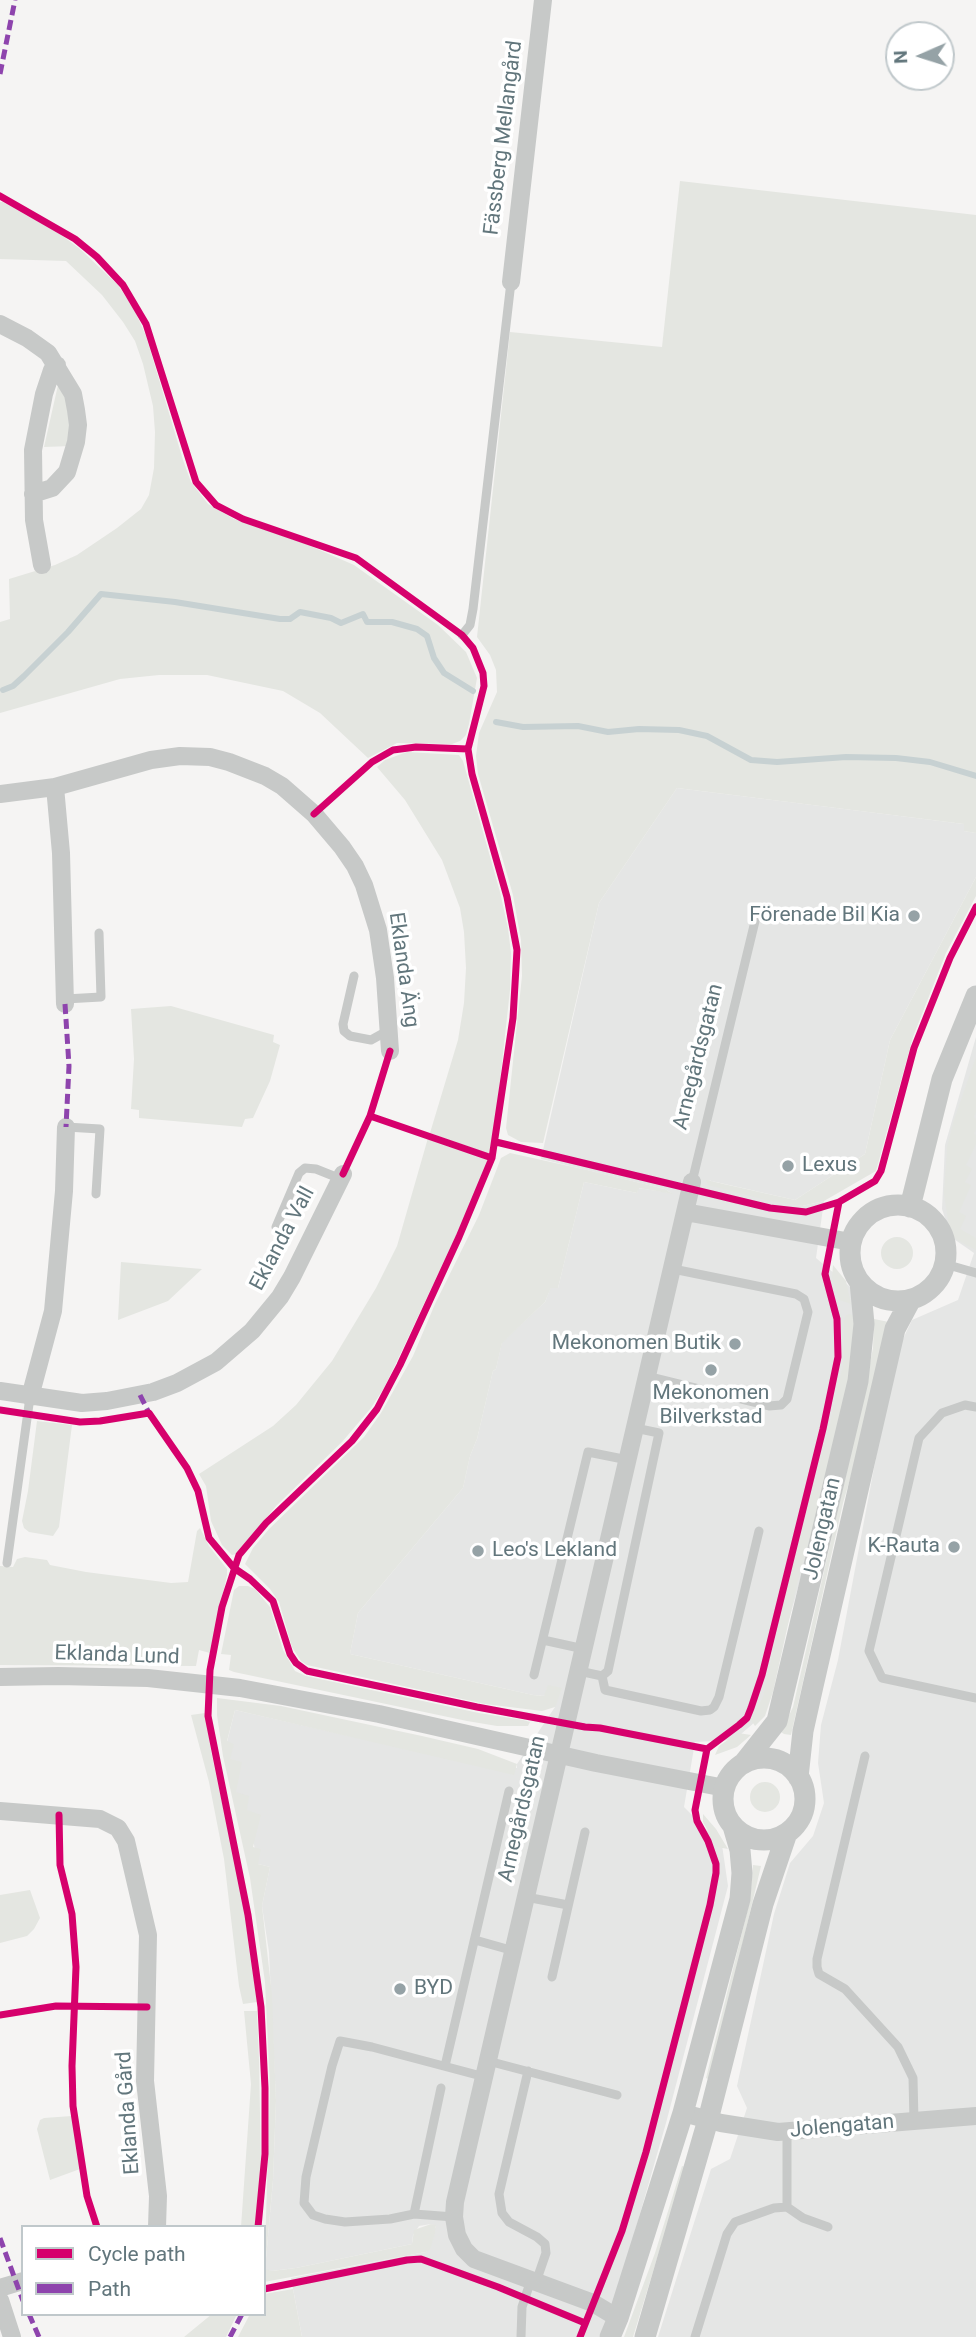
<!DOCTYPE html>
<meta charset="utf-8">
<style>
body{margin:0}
#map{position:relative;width:976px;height:2337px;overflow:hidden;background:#f5f4f3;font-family:Roboto,sans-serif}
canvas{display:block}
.legend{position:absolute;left:21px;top:2225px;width:245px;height:91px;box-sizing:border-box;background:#fff;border:2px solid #c0c8cb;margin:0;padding:9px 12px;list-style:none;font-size:21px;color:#62767c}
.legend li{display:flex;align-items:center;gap:14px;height:35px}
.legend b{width:35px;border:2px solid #c0c8cb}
.north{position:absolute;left:885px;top:21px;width:70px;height:70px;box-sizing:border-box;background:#fff;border:2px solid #c0c8cb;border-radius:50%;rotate:267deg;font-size:19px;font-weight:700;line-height:28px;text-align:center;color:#62767c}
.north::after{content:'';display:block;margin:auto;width:24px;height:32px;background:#95a2a6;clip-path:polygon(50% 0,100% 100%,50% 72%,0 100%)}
</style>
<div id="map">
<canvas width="976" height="2337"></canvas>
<ul class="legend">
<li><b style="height:9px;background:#d6006c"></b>Cycle path</li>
<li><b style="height:9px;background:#8e44ad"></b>Path</li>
</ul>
<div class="north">N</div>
</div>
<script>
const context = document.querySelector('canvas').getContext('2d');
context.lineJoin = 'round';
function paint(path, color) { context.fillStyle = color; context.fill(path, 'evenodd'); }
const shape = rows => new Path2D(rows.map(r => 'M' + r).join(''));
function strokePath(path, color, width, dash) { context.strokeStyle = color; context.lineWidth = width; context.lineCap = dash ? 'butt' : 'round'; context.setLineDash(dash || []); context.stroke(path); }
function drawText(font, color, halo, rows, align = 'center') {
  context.font = font + ' Roboto,sans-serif'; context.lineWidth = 7; context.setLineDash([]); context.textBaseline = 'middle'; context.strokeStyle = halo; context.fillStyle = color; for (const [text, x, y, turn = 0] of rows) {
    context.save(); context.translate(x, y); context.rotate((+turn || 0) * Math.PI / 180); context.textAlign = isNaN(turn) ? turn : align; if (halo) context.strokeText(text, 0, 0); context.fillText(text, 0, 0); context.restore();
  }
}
const built = shape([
 [677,788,964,824,964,831,976,833,976,877,890,1040,865,1154,795,1200,707,1180,802,1206,824,1201,816,1258,855,1291,857,1353,843,1427,762,1716,734,1740,695,1742,684,1807,722,1845,728,1886,666,2123,615,2301,599,2337,302,2337,291,2278,426,2252,436,2226,431,2224,419,2226,413,2235,412,2244,296,2268,272,2271,265,2270,273,2180,276,2101,269,1952,262,1906,270,1867,258,1864,247,1811,236,1792,227,1742,235,1710,345,1735,517,1768,517,1764,555,1707,546,1694,544,1696,533,1695,350,1654,358,1613,463,1488,470,1456,477,1439,493,1371,496,1369,502,1342,545,1302,551,1287,558,1288,584,1182,637,1193,638,1188,671,1193,665,1189,541,1159,599,903],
 [976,1037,976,2337,658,2337,711,2169,730,2159,747,2108,737,2086,774,1914,790,1863,813,1836,824,1803,818,1763,821,1725,838,1660,895,1356,912,1320,958,1300,974,1253,951,1237,942,1209,945,1145]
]);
const green = shape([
 [680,181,976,215,976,833,964,831,964,824,677,788,599,903,543,1143,521,1142,508,1135,506,1128,522,976,521,940,513,895,478,774,476,756,479,733,497,692,496,670,490,655,477,637,510,332,662,347],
 [0,202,3,202,60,234,80,249,118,285,134,309,146,336,183,460,191,482,208,504,234,519,306,544,354,565,438,625,466,652,477,678,469,724,466,735,460,741,452,744,397,743,368,758,320,713,283,691,207,675,159,675,120,679,0,713,0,622,10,619,9,579,55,565,77,555,117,528,141,509,149,495,154,468,155,432,153,406,143,364,135,341,123,322,102,295,66,261,0,259],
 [58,385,68,397,71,446,44,447],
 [407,752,459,755,463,761,500,892,508,928,511,953,510,990,494,1135,489,1154,430,1133,458,1040,464,1003,466,968,464,932,460,908,442,860,405,800,377,767,385,760],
 [976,877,976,896,946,953,913,1037,876,1171,824,1201,802,1206,766,1200,708,1185,706,1180,795,1200,865,1154,890,1040],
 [171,1006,274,1035,273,1042,280,1045,270,1081,253,1118,245,1119,242,1127,139,1118,139,1110,131,1109,134,1059,131,1009],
 [976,1057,976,1112,974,1117,976,1119,976,1129,974,1134,976,1135,976,1144,966,1165,972,1169,965,1182,971,1185,959,1212,966,1216,960,1229,976,1238,976,1250,955,1239,949,1227,944,1194,947,1147,954,1120],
 [428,1138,489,1160,477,1191,398,1359,384,1388,371,1408,342,1442,276,1506,236,1554,232,1555,222,1545,211,1521,206,1486,199,1474,273,1426,296,1405,332,1361,376,1288,397,1246],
 [510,1153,587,1170,665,1189,673,1194,639,1188,637,1193,584,1182,558,1288,551,1288,545,1302,502,1343,496,1369,493,1371,477,1439,470,1456,463,1488,358,1613,350,1654,533,1695,544,1696,548,1685,562,1688,555,1707,542,1711,485,1704,307,1665,301,1661,292,1647,279,1602,270,1589,245,1564,253,1548,269,1529,364,1437,381,1413,413,1356,435,1304,479,1215,501,1158],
 '881 1253a16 16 0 1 1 32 0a16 16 0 1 1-32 0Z',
 [121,1262,202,1269,168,1301,118,1320],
 [833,1265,846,1281,851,1304,839,1300,832,1277],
 [850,1314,853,1316,854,1325,852,1366,814,1524,797,1584,773,1692,765,1716,755,1726,751,1720,763,1697,786,1593,830,1424,844,1360,844,1320,846,1315],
 [874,1319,889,1322,863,1435,843,1503,791,1735,784,1734,781,1732,793,1707,861,1409,873,1348],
 [37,1421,72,1425,59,1527,53,1536,29,1532,24,1528,22,1521,28,1491],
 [200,1528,209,1546,227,1569,227,1575,210,1653,199,1650,196,1666,0,1665,0,1566,13,1567,17,1559,25,1557,47,1560,50,1565,86,1572,171,1583,188,1582,197,1531],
 [239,1586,248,1586,255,1589,270,1607,283,1650,295,1671,306,1676,479,1713,523,1720,530,1722,528,1726,497,1726,467,1721,234,1672,229,1670,231,1655,221,1654,234,1590],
 [217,1698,281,1706,422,1736,478,1749,517,1764,514,1775,235,1710,227,1741,234,1744,230,1759,242,1762,236,1792,249,1796,247,1810,261,1815,253,1847,261,1849,258,1864,270,1867,262,1906,272,1995,276,2101,273,2180,265,2269,272,2271,296,2268,412,2244,414,2230,431,2224,436,2225,435,2233,430,2249,426,2252,264,2282,270,2088,265,1982,250,1878,223,1756,217,1715],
 [205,1713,211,1751,243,1901,257,2002,243,2004,239,1986,224,1859,209,1782,191,1715],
 [738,1733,751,1735,737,1747,715,1755,719,1746],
 '750 1797a15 15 0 1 1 30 0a15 15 0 1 1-30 0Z',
 [703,1814,716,1829,728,1849,717,1847,703,1822],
 [753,1865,761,1866,710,2080,706,2078,750,1900],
 [30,1890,40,1918,34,1929,27,1936,0,1943,0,1895],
 [244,2011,257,2011,259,2060,261,2168,255,2227,241,2227,251,2084],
 [72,2116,80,2169,50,2180,37,2129,40,2120,44,2118],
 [682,2166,685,2167,633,2337,624,2337,655,2253],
 [293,2289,302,2337,238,2337,250,2314,264,2314,264,2294],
 [212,2314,237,2314,226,2337,184,2337]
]);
const stream = shape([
 [3,690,13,686,24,676,68,632,101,594,175,602,280,619,290,619,300,612,331,618,341,623,363,614,367,622,392,622,417,629,427,636,434,658,444,673,473,691],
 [496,722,523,727,578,726,608,732,639,729,679,730,707,736,751,760,777,762,846,757,896,758,930,762,976,776]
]);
const service = shape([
 [462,635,470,625,473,609,511,282],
 [354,976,343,1024,344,1031,350,1036,371,1040,389,1030],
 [65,999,101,997,99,933],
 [66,1127,100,1129,96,1194],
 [692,1182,757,913],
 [276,1227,299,1173,305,1168,316,1169,341,1179],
 [945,1264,976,1273],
 [647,1376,769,1406,781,1405,787,1399,808,1312,804,1299,796,1294,673,1269],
 [976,1407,965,1405,942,1413,919,1438,869,1651,882,1678,976,1698],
 [7,1563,30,1397],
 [543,1640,584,1649],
 [579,1671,602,1676,605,1690,701,1711,710,1710,714,1707,719,1697,759,1531],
 [534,1675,588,1452,628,1460],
 [602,1676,608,1671,659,1433,635,1428],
 [865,1756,817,1959,817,1967,819,1974,845,1989,898,2047,913,2078,914,2121],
 [526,1897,568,1905],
 [475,1940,514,1951],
 [552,1977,585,1832],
 [488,2061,617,2095],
 [445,2066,509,1791],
 [528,2071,499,2194,502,2213,509,2222,537,2237,545,2244,546,2253,536,2282],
 [787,2131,787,2207],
 [414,2214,441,2088],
 [454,2217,414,2214,390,2219,345,2222,325,2219,313,2215,304,2203,306,2177,332,2066,340,2041,372,2047,485,2077],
 [521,2337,522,2307,531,2280],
 [695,2337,727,2234,735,2222,774,2208,787,2207,803,2218,828,2227]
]);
const minor = shape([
 [511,282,543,0],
 [0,324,27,338,48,353,73,394,76,410,78,425,76,442,67,472,52,488,33,494],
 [42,565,34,520,33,450,44,394,52,370,57,365],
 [55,787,61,853,65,1004],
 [0,794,55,787,151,760,180,756,210,757,229,762,265,776,282,786,314,814,342,847,355,866,364,885,378,930,385,978,390,1051],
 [685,1212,851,1242],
 [0,1391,82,1403,107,1401,153,1392,177,1383,216,1362,252,1331,280,1297,292,1277,343,1174],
 [30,1397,53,1311,64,1191,66,1127],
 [0,1677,58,1676,148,1678,240,1688,379,1714,596,1763,725,1788],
 [0,1811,100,1819,118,1828,126,1841,148,1935,145,2081,158,2196,157,2227],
 [683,2113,721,2123,778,2132,976,2116],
 [0,2288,23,2281],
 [0,2300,12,2337],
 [618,2318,593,2303,474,2259,464,2249,457,2235,454,2217,455,2202,692,1182]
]);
const tertiary = shape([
 '850 1253a48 48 0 1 1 96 0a48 48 0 1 1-96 0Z',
 [910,1207,942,1079,976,996],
 '723 1799a41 41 0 1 1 82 0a41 41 0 1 1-82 0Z',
 [743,1764,777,1721,858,1381,864,1324,860,1282],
 [798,1777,803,1731,813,1686,895,1329,911,1299],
 [610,2337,618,2318,683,2113,740,1899,742,1873,740,1850,733,1826],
 [645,2337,708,2120,763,1904,787,1833]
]);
const quiet = shape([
 [0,74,15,0],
 [65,1004,69,1066,66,1127],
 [140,1395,149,1413],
 [0,2238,23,2301],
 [29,2314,39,2337],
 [230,2337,242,2314]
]);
const cycleway = shape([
 [0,196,75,239,97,257,123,285,146,324,196,482,216,505,243,519,356,558,462,635,473,648,483,673,484,686,468,749,472,774,507,897,517,950,513,1018,492,1158,459,1237,400,1365,377,1409,352,1441,266,1523,239,1555,222,1607,210,1670,208,1716,248,1915,261,2007,265,2088,265,2154,258,2227],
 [314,814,372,762,393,750,416,747,468,749],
 [370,1116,492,1158],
 [496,1142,770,1208,806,1212,839,1202],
 [343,1174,370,1116,390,1051],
 [0,1410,80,1422,100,1421,149,1413,187,1468,198,1491,209,1538,234,1568,250,1579,273,1601,290,1654,296,1663,307,1671,477,1707,585,1727,600,1728,707,1749],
 [59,1815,60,1865,72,1914,76,1967,72,2066,73,2106,87,2196,97,2227],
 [0,2015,56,2006,147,2007],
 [264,2289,407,2260,421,2259,498,2287,585,2323],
 [580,2337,622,2231,646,2152,710,1905,716,1873,716,1864,708,1841,697,1821,695,1810,707,1749,739,1725,747,1718,751,1708,762,1675,823,1429,838,1357,837,1319,825,1274,839,1202,875,1181,881,1171,914,1048,950,958,976,907]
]);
const markers = [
 [914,916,7,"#95a2a6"],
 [788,1166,7,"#95a2a6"],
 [735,1344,7,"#95a2a6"],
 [711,1370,7,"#95a2a6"],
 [954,1547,7,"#95a2a6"],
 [478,1551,7,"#95a2a6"],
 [400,1989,7,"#95a2a6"]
];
const streetNames = [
 ["Fässberg Mellangård",504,138,-83],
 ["Eklanda Äng",403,970,82],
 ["Arnegårdsgatan",699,1057,-76],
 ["Eklanda Vall",283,1239,-62],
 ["Jolengatan",823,1529,-77],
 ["Eklanda Lund",117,1656,2],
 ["Arnegårdsgatan",523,1809,-77],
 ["Eklanda Gård",129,2113,-94],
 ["Jolengatan",842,2127,-5]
];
const poiNames = [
 ["Förenade Bil Kia",900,916],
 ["Lexus",802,1166,"left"],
 ["Mekonomen Butik",721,1344],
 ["Mekonomen",711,1394,"center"],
 ["Bilverkstad",711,1418,"center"],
 ["K-Rauta",940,1547],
 ["Leo's Lekland",492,1551,"left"],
 ["BYD",414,1989,"left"]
];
paint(built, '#e5e6e5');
paint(green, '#e4e6e1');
strokePath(stream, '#c7d1d2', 6);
strokePath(service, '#c7c9c8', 9);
strokePath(minor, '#c7c9c8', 18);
strokePath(tertiary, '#c7c9c8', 21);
strokePath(quiet, '#8e44ad', 5, [10, 5]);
strokePath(cycleway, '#d6006c', 7);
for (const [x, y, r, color] of markers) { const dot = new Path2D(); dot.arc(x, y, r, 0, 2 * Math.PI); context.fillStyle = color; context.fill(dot); strokePath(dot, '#fff', 2.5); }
drawText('21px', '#62767c', '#fff', streetNames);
drawText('21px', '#62767c', '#fff', poiNames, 'right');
</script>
